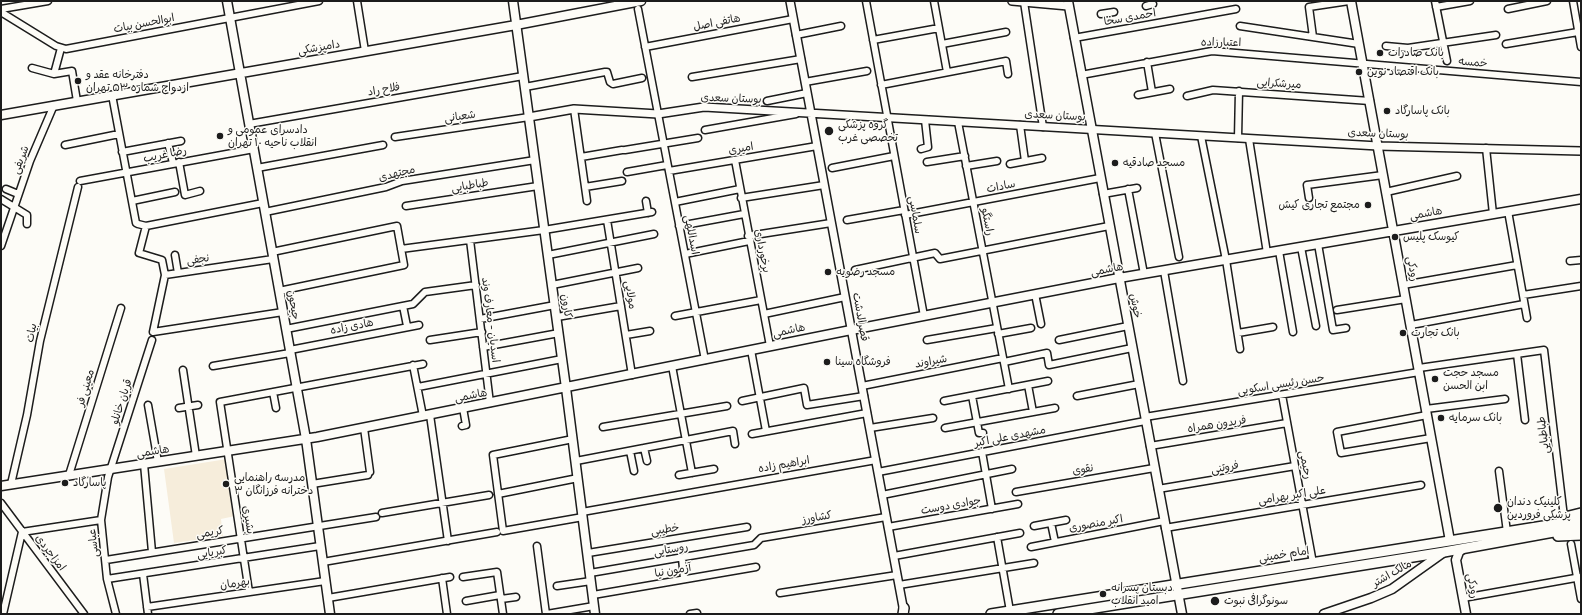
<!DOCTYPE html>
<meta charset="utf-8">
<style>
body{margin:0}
#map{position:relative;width:1582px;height:615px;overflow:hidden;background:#fdfcf7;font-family:Pangolin,sans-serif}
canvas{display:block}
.frame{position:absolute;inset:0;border:2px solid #1c1c1c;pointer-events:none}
</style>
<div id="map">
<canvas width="1582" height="615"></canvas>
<div class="frame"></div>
</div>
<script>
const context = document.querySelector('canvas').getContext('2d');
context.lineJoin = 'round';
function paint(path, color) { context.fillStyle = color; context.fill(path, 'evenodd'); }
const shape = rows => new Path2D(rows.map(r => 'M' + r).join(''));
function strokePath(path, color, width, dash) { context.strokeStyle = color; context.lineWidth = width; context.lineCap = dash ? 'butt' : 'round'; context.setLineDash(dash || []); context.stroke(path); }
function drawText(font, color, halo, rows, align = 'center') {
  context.font = font + ' Pangolin,"Playpen Sans Arabic",sans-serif'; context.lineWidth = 3; context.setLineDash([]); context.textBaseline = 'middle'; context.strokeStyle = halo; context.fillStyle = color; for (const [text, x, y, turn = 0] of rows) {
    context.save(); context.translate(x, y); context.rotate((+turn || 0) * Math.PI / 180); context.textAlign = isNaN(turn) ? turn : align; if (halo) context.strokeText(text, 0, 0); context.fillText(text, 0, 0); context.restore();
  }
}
const built = shape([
 [227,459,235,516,221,519,223,536,174,543,164,469]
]);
const minor = shape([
 [357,1,365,51],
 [866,1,924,316],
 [934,1,947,72],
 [1435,1,1447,61],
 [1573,1,1581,47],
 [1024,2,1043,127],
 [1146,6,1153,4],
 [1436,7,1470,1],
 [1,9,48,1],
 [638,9,705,360],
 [1508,9,1547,1],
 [1,12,56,46,66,49,319,1],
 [1101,14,1114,12],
 [1240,26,1359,44],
 [796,35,841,26],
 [1313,37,1309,7,1349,1],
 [1074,38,1236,9],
 [873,40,939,28],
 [942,44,1006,32],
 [1506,44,1578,32],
 [1386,46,1408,48,1496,35],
 [645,47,793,19],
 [61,48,54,74,72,71,77,101],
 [1147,62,1152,92],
 [32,68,54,74],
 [1081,75,1212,51,1581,82],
 [692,77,801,59],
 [805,82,867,71],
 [881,85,1006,61,1008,74],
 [525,87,605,72,607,72,610,82,613,84,642,78],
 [112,95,136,223,138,224,146,226,263,203],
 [1138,95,1170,89],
 [1187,96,1213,90,1370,101],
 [767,101,807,93],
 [574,109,587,201],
 [958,122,1009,389],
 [249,124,523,76],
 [1020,125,1025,161],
 [705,130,796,114],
 [1155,133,1179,257],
 [1201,136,1226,260,1240,349],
 [395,137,529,117],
 [1238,138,1239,91],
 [1249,139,1267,253],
 [168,143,173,163],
 [65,145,119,134],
 [1486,148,1493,214],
 [921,149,928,147,925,120],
 [625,150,698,138],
 [122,152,181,141],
 [581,157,622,150],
 [735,160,770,346],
 [179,162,185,195,200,191],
 [927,162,965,156],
 [1010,164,1042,158],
 [966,166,997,161],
 [257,168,383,145],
 [832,168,894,156],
 [669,171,817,146],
 [627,172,667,165],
 [80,181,254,149],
 [585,187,622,181],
 [6,189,18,194],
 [1128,189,1144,274],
 [1386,192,1457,176],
 [1103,194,1137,188],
 [741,198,824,185],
 [1309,198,1307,185,1383,175],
 [1,199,27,215,27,224],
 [132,201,175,192],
 [646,201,648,213],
 [675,202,740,189],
 [406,206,538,186],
 [1508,211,1527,318],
 [265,212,386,187,402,181,535,160],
 [905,215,1100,178],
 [607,220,632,375],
 [847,220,904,210],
 [146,226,139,253,162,260,165,275,153,332,283,312],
 [679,226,744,214],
 [748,236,831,223],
 [470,240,490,403],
 [1318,244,1333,330,1346,328],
 [1,246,30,161,54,105],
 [1301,247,1316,326],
 [401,249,544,230,652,212],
 [1279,251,1293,332],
 [272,252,397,226,404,265,279,291],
 [685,254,749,241],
 [175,255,178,273],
 [548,255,654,234],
 [1570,261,1581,260],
 [855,270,935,253,940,259,1109,226],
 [1164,271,1183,381],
 [165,275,273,259],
 [552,285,638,268],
 [1403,285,1517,265],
 [1035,294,1041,324],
 [1523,295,1581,286],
 [403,306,407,326],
 [1337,310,1406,299],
 [764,314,845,297],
 [675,316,761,300],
 [557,317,621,306],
 [480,319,555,305],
 [1411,325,1524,304],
 [286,329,413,304,425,292,476,285],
 [1238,333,1273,327],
 [998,334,1031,328],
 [626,335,650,331],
 [430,340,482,332],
 [927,340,997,328],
 [1059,340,1128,326],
 [483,347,559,333],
 [290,350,419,325],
 [751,350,766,431],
 [1517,354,1525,420],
 [1004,362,1047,353,1049,365,1132,348],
 [413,365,423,416],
 [213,366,290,353],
 [672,366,692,473],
 [1419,368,1544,350,1564,517],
 [183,370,196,456],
 [1028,385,1033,412],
 [862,386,1003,358],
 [418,387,562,359],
 [273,392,276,408],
 [1282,395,1313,563],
 [972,396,979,433,983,433],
 [1077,396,1139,384],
 [742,401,804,388,807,405,864,396],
 [944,401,1048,381],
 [148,405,158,462],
 [179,408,198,405],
 [1426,409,1505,399],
 [430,415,448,541],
 [1427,415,1337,432,1341,453,1431,438],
 [1145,417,1419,372],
 [462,426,466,425,463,408],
 [603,427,727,406],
 [364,428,370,472],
 [870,428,933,418],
 [945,428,1055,408],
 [752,434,867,413],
 [573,439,493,455,503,531,583,517],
 [1150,446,1287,423],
 [644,448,647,461],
 [630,451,634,471],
 [982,452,992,509],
 [576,461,733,431,735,444],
 [144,464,152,552],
 [1499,471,1507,532],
 [878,472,1145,421],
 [69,475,121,308],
 [679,475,714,469],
 [11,484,27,415,40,341,78,187],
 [312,484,368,475],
 [1158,489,1295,466],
 [1016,492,1154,468],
 [498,494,578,478],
 [882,495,1012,469],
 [1,503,84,614],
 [582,512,876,460],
 [382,513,489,495],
 [1051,523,1055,542],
 [1034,526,1066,520],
 [888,527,1018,504],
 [1165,528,1421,485],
 [997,537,1010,611],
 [1571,544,1581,599],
 [537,546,546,614],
 [1031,547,1164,521],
 [588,553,747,527],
 [894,556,1020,533],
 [682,558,684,579],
 [106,560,376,517],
 [323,562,497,532],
 [590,573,754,545,761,538,886,517],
 [143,574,148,614],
 [463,577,497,572,503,614],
 [442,578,447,614],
 [107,579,320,546],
 [899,585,1034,563],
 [557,586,591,581],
 [249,592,220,402,423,364],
 [780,593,897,575],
 [593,595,756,567],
 [328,598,450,577],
 [1463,598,1581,577],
 [501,599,516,597],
 [466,601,500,595],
 [147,607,325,581],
 [3,614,22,532,101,520],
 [116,614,107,579,101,520,108,477,152,340],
 [547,614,594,606],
 [690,614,697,613]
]);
const tertiary = shape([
 [790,1,904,612],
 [1012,1,1068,6],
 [529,117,574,109,658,114,704,107,1378,146,1581,151]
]);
const secondary = shape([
 [227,1,306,439,330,614],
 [513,1,566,388,595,614],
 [1068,1,1182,614],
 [1351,1,1450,541],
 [1,115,516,25,641,1],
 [1,486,317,437,851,330,1119,278,1581,199],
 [1464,548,1459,552,1456,560,1466,614],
 [1324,614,1371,598,1392,589,1444,552]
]);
const primary = shape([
 [1561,518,1581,513],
 [1558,536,1581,535],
 [903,614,904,608],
 [991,614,1581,520],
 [1058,614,1444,552,1581,527]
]);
const markers = [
 [1380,53,4,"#1c1c1c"],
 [1359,72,4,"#1c1c1c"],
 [78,81,4,"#1c1c1c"],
 [1387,111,4,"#1c1c1c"],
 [829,131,5,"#1c1c1c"],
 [220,136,4,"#1c1c1c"],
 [1115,163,4,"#1c1c1c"],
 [1368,205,4,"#1c1c1c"],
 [1395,237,4,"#1c1c1c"],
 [828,272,4,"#1c1c1c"],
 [1403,333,4,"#1c1c1c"],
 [827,362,4,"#1c1c1c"],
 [1435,379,4,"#1c1c1c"],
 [1441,418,4,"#1c1c1c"],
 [65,483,4,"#1c1c1c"],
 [226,484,4,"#1c1c1c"],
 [1498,508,5,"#1c1c1c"],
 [1103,594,4,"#1c1c1c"],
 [1215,601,5,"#1c1c1c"]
];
const streetNames = [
 ["احمدی سخا",1130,18,-10],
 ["هاتفی اصل",717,23,-11],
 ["ابوالحسن بیات",144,24,-11],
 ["اعتبارزاده",1221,43,1],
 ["دامپزشکی",319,48,-10],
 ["خمسه",1473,63,5],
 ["میرشکرایی",1279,84,4],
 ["فلاح راد",384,90,-10],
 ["بوستان سعدی",731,99,2],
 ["بوستان سعدی",1055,116,3],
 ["شعبانی",460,117,-8],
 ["بوستان سعدی",1378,134,2],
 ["امیری",741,149,-10],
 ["رضا غریب",165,155,-11],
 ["شریفی",21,160,-69],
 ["مجتهدی",397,174,-14],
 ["طباطبایی",470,186,-9],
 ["سادات",1001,187,-11],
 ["هاشمی",1426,214,-10],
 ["سلماسی",915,215,80],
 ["راستگو",987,222,79],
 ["اسداللهی",691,235,79],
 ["برخورداری",762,251,79],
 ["نجفی",198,260,-8],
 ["رودکی",1412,269,80],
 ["هاشمی",1107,270,-11],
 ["مولایی",630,295,81],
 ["جیحون",293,305,80],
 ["کارون",566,306,82],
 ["خوش",1135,306,79],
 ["قصرالدشت",860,317,80],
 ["اسدیان - معارف وند",490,320,83],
 ["هادی زاده",352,327,-11],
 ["هاشمی",789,331,-12],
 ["بیات",32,333,-78],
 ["شیراوند",931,362,-11],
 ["حسن رئیسی اسکویی",1281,385,-9],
 ["معینی فر",86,388,-73],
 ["هاشمی",471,396,-11],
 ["قربان خانلو",122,402,-72],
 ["فریدون همراه",1217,425,-9],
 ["طباطبایی",1544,435,-97],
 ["مشهدی علی اکبر",1010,437,-11],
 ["هاشمی",153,452,-9],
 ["ابراهیم زاده",784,465,-10],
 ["رحیمی",1305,465,79],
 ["فروتنی",1225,468,-10],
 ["نقوی",1083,470,-10],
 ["علی اکبر بهرامی",1292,496,-9],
 ["جوادی دوست",951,506,-10],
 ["کشاورز",817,518,-10],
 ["بشیری",248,520,81],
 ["اکبر منصوری",1096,524,-10],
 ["خطیبی",665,530,-9],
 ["کریمی",210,533,-9],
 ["عباسی",94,543,-96],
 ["روستایی",671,550,-10],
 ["امزاجردی",50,553,53],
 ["کبریایی",212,553,-9],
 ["امام خمینی",1284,555,-9],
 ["آزمون نیا",673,571,-10],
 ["مالک اشتر",1392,574,-30],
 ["بهرمان",235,584,-8],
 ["رودکی",1472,586,80]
];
const poiNames = [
 ["بانک صادرات",1388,53],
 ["بانک اقتصاد نوین",1367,72],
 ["دفترخانه عقد و",86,75],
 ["ازدواج شماره ۵۳ تهران",86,88],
 ["بانک پاسارگاد",1395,111],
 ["گروه پزشکی",838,125],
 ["تخصصی غرب",838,138],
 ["دادسرای عمومی و",228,130],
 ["انقلاب ناحیه ۱۰ تهران",228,143],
 ["مسجد صادقیه",1123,163],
 ["مجتمع تجاری کیش",1360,205,"right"],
 ["کیوسک پلیس",1403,237],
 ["مسجد رضویه",836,272],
 ["بانک تجارت",1411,333],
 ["فروشگاه سینا",835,362],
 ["مسجد حجت",1443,373],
 ["ابن الحسن",1443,386],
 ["بانک سرمایه",1449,418],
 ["مدرسه راهنمایی",234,478],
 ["دخترانه فرزانگان ۳",234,491],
 ["پاسارگاد",73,483],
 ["کلینیک دندان",1507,502],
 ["پزشکی فروردین",1507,515],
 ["دبستان پسرانه",1111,588],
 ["امید انقلاب",1111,601],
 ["سونوگرافی نبوت",1224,601]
];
paint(built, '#f6eddb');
strokePath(minor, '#1c1c1c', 9);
strokePath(tertiary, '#1c1c1c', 10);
strokePath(secondary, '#1c1c1c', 11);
strokePath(primary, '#1c1c1c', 12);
strokePath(minor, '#fdfcf7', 6);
strokePath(tertiary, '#fdfcf7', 7);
strokePath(secondary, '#fdfcf7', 8);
strokePath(primary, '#fdfcf7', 9);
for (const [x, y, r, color] of markers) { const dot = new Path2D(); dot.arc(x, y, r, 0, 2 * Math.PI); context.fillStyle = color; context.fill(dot); strokePath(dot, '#fdfcf7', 1.5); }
drawText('11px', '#1c1c1c', '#fdfcf7', streetNames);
drawText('11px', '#1c1c1c', '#fdfcf7', poiNames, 'left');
</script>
